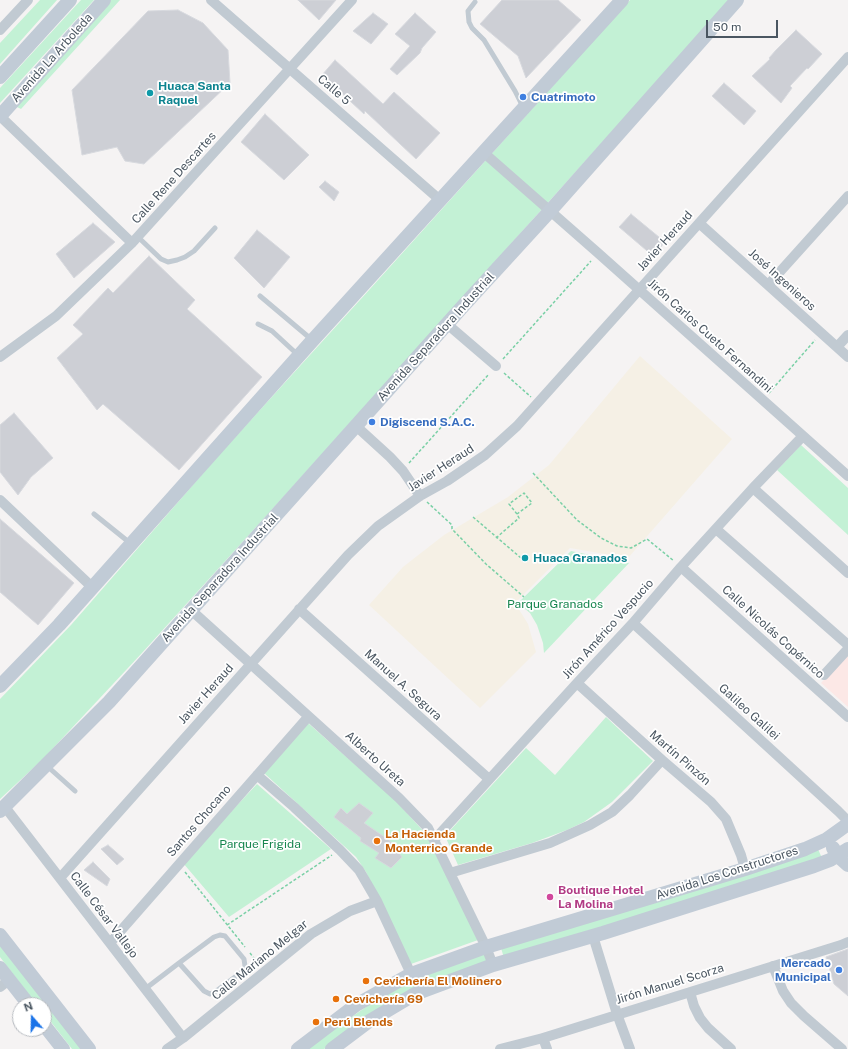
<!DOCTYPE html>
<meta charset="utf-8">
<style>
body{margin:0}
#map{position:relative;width:848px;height:1049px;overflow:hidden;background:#f5f3f3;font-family:"Public Sans",sans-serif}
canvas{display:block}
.north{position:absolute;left:12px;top:997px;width:40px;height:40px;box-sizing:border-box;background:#fff;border:1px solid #b7bbc0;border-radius:50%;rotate:340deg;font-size:11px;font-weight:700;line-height:16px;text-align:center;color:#4a5661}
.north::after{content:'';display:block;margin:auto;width:14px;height:18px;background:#1a73e8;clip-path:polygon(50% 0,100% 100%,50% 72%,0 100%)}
.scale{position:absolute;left:706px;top:20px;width:72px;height:18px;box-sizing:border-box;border:2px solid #4a5661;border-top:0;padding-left:5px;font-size:12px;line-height:14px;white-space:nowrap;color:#4a5661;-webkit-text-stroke:3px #fff;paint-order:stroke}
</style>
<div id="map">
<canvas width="848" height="1049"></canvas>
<div class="north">N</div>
<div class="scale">50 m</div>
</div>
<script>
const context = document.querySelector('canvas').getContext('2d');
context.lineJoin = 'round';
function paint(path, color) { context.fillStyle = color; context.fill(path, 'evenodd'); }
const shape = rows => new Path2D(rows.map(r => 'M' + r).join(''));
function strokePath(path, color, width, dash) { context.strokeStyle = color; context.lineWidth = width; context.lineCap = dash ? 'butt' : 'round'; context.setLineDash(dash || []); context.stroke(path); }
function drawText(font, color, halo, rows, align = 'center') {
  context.font = font + ' "Public Sans",sans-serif'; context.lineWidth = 3.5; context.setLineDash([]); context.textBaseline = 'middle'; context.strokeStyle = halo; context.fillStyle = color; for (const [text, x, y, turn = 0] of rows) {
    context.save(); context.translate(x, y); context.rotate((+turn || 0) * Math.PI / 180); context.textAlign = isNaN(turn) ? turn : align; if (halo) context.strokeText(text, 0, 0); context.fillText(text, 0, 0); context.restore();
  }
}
const medical = shape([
 [848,654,848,707,821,683]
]);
const green = shape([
 [40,0,57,0,0,64,0,43],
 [81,0,94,0,0,103,0,88],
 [110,0,120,0,21,109,15,106],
 [630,0,729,0,669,68,286,494,141,654,43,759,0,799,0,699,71,625,219,455,370,289],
 [801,445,848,488,848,535,777,470],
 [571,551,629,563,544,653,543,643,537,625,530,613,518,603],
 [606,717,653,761,612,802,584,822,567,830,532,843,458,865,445,836,526,748,555,775],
 [308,723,395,800,426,834,478,940,411,964,366,872,356,857,264,773],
 [257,784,331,849,229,917,183,863],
 [817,847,822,858,504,958,501,948],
 [0,943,82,1049,72,1049,44,1013,44,1005,37,1005,0,957],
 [483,954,485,955,487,962,397,1000,324,1049,305,1049,382,996,414,979]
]);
const sand = shape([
 [640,356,732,439,628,558,570,548,515,603,528,624,536,652,480,708,369,605,403,567,444,535,508,497,549,465]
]);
const building = shape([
 [298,0,336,0,319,20,298,0],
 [502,0,558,0,581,20,526,78,518,56,480,24,502,0],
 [178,10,203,23,228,50,230,83,144,164,125,161,117,147,82,155,72,90,148,11,178,10],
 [373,13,388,24,371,44,353,31,373,13],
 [415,13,436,32,422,48,420,53,397,75,390,69,410,46,395,34,415,13],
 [796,30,822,54,808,69,807,68,790,86,792,88,781,103,752,76,770,59,769,58,776,50,796,30],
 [335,60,383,104,394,92,440,133,416,159,365,111,364,114,322,75,335,60],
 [724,83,756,111,744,125,712,96,724,83],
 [265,114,309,155,284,180,241,142,265,114],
 [325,181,339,192,334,201,319,187,325,181],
 [631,214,665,242,653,256,619,227,631,214],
 [93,223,115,242,74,278,56,254,93,223],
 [257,230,290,257,264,288,234,258,257,230],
 [149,256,195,300,187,309,262,377,179,470,103,404,97,410,57,358,83,334,73,325,108,288,113,293,149,256],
 [14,413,53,458,31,477,18,495,0,472,0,425,14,413],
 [0,519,74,583,38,625,0,592,0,519],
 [359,803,373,813,364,823,389,840,402,857,391,868,375,858,379,853,360,841,361,838,334,817,341,808,347,814,359,803],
 [108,845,124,859,117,865,101,849,108,845],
 [93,862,110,879,107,886,84,870,93,862],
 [848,949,848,996,834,984,826,957,848,949]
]);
const path = shape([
 [503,359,591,261],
 [504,373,531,397],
 [769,393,815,340],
 [409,463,489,374],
 [533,473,577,520,601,538,617,546,631,548,647,539,674,561],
 [427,502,452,525,452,529,486,564,524,597],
 [473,517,521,558],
 [496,538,519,518,517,514,509,504,524,493,532,503,517,514],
 [185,872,245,947],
 [227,925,332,855],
 [250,953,259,965]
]);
const lane = shape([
 [475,2,468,11,469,22,472,28,484,40,515,91,523,107],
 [138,237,161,259,168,262,177,260,185,257,194,251,215,228],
 [260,296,311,339],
 [258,324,272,331,298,355],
 [94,514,130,543],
 [47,766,75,791],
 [220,935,225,936,244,959,245,966,243,971,215,992,210,994,204,991,179,963,214,937,220,935],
 [145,989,179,963]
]);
const street = shape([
 [211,0,440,200],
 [0,30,28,0],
 [0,116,132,243],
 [483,152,598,253,848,476],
 [699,223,848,357],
 [768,285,848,196],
 [447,324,496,366],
 [837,347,848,335],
 [0,357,56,316,132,243,352,0],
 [356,426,390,457,403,471,420,496],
 [753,488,848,573],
 [0,500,92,587],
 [716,529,848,645],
 [681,567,848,717],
 [299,609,489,779],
 [191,610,399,798,428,828,486,947,493,965],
 [633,623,838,811,848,821],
 [824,675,848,649],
 [577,683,662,760,711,802,726,819,741,855,745,869],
 [257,775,294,807,340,850,359,870,377,901,411,974],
 [5,807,183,1038],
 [434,840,577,683,633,623,681,567,753,488,803,436],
 [450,873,550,843,590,825,612,812,630,795,662,760],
 [60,878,348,555,378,526,420,496,447,481,485,455,517,426,848,57],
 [593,936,617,1014,630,1049],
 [110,943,308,717],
 [773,966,783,991,791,1003,804,1016,842,1049],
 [0,987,9,980],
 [690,992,694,1006,700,1018,708,1028,731,1049],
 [543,1038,547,1049],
 [167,1049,183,1038,311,934,350,911,377,901],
 [500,1049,543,1038,841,945,848,942]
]);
const secondary = shape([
 [0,77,70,0],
 [0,116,104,0],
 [0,686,59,625,312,341,622,0],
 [0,811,109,702,464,305,550,211,737,0],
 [833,848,838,856,848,865],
 [0,935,89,1049],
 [0,968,29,1005],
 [44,1025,63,1049],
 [298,1049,356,1005,411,974,486,947,745,869,805,849,827,839,848,824],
 [332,1049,368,1022,415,994,493,965,603,933,814,866,830,860,848,849]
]);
const markers = [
 [150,93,4,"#0f9aa8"],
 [523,97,4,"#3f7fe0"],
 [372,422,4,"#3f7fe0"],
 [525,558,4,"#0f9aa8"],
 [377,841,4,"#e8710a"],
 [550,897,4,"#d1479c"],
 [839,970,4,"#3f7fe0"],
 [366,981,4,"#e8710a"],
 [336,999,4,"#e8710a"],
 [316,1022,4,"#e8710a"]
];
const streetNames = [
 ["Avenida La Arboleda",52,58,-48],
 ["Calle 5",334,90,41],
 ["Calle Rene Descartes",174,178,-48],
 ["Javier Heraud",665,241,-48],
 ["José Ingenieros",782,280,42],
 ["Jirón Carlos Cueto Fernandini",710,336,42],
 ["Avenida Separadora Industrial",436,337,-48],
 ["Javier Heraud",441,468,-33],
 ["Avenida Separadora Industrial",220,578,-48],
 ["Jirón Américo Vespucio",608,629,-48],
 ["Calle Nicolás Copérnico",773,632,42],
 ["Manuel A. Segura",403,685,42],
 ["Javier Heraud",206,694,-48],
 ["Galileo Galilei",749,712,42],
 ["Martín Pinzón",680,758,41],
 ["Alberto Ureta",375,759,42],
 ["Santos Chocano",199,821,-49],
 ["Avenida Los Constructores",727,873,-18],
 ["Calle César Vallejo",104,915,53],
 ["Calle Mariano Melgar",260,960,-39],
 ["Jirón Manuel Scorza",670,984,-17]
];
const cultureNames = [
 ["Huaca Santa",158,86],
 ["Raquel",158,100],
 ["Huaca Granados",533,558]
];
const shopNames = [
 ["Cuatrimoto",531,97],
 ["Digiscend S.A.C.",380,422],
 ["Mercado",831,963,"right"],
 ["Municipal",831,977,"right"]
];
const parkNames = [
 ["Parque Granados",555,604],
 ["Parque Frigida",260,844]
];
const foodNames = [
 ["La Hacienda",385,834],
 ["Monterrico Grande",385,848],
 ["Cevichería El Molinero",374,981],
 ["Cevichería 69",344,999],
 ["Perú Blends",324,1022]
];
const hotelNames = [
 ["Boutique Hotel",558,890],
 ["La Molina",558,904]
];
paint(medical, '#fce8e6');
paint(green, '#c3f1d5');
paint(sand, '#f5f0e5');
paint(building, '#cdcfd5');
strokePath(building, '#d7d9de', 1);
strokePath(path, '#7ad0a6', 1.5, [3, 2]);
strokePath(lane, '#c1cad2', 5);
strokePath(street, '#c1cad2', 10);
strokePath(secondary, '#c1cbd6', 14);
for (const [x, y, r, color] of markers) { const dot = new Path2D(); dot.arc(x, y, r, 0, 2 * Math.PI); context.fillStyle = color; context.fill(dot); strokePath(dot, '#fff', 1.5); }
drawText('12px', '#4a5661', '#fff', streetNames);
drawText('bold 12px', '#0d838f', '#fff', cultureNames, 'left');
drawText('bold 12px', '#366cbe', '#fff', shopNames, 'left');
drawText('12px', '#17864f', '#fff', parkNames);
drawText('bold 12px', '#c56008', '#fff', foodNames, 'left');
drawText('bold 12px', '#b23c85', '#fff', hotelNames, 'left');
</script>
